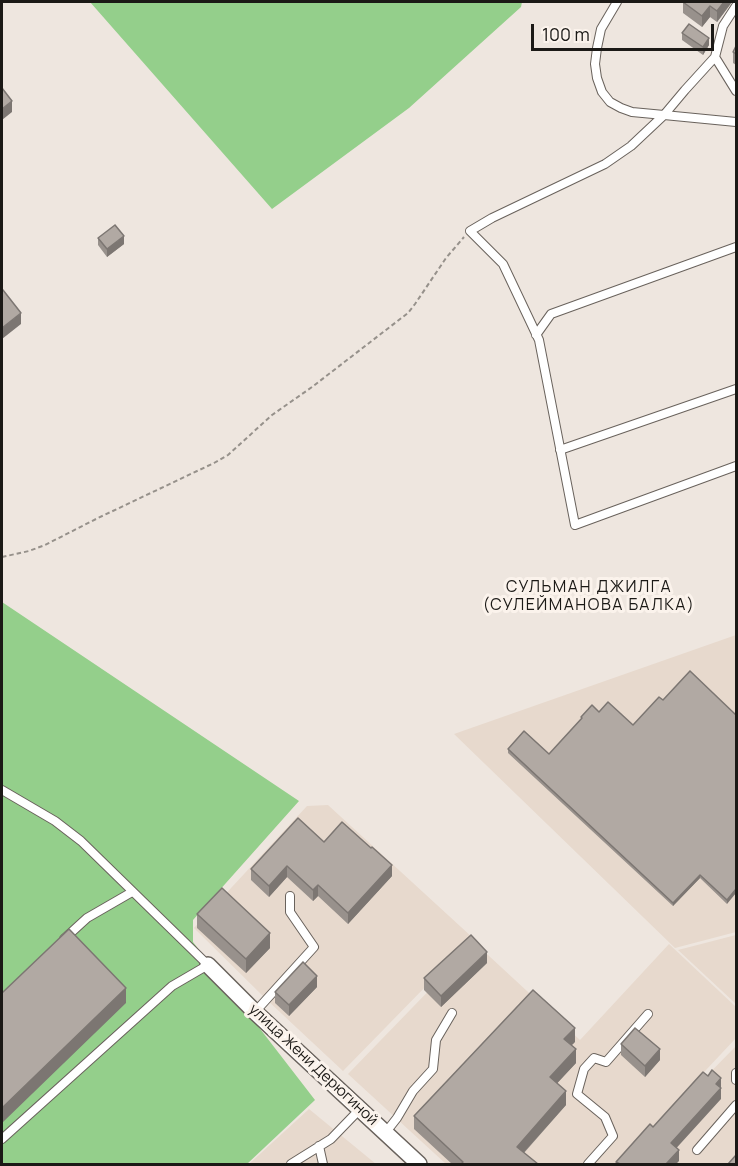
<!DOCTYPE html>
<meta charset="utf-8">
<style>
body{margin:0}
#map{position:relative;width:738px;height:1166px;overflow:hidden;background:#eee6df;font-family:Manrope,sans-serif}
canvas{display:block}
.frame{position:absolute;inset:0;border:3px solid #1b1916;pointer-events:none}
.scale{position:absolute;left:531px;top:24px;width:183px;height:27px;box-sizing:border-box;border:3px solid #1b1916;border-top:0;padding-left:8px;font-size:18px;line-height:21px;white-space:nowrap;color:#1b1916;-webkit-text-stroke:4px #fbf3ec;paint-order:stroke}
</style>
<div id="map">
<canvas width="738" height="1166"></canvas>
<div class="frame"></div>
<div class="scale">100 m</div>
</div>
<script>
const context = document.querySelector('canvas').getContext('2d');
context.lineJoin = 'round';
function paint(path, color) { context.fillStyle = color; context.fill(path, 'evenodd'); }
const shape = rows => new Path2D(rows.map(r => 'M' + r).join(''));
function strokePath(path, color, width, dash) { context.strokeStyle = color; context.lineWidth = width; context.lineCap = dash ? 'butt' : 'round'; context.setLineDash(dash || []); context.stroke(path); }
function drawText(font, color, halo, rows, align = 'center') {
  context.font = font + ' Manrope,sans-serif'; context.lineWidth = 6; context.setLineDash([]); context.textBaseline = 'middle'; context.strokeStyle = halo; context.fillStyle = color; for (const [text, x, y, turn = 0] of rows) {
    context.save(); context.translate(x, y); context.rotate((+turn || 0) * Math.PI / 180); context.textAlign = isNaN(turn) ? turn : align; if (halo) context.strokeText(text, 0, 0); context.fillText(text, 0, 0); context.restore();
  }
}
const built = shape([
 [736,635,736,932,675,948,454,734],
 [328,805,473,938,343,1071,267,1000,194,928,307,806],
 [736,935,736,1004,678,950],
 [475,943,580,1040,669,944,736,1007,736,1038,618,1164,446,1164,348,1074],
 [736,1046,736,1164,621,1164,639,1145],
 [309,1109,376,1164,249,1164]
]);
const green = shape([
 [90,2,522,2,521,7,409,108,272,209],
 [2,602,299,801,193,920,193,942,315,1100,247,1164,2,1164]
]);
const path = shape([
 [2,557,29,551,45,545,98,518,214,463,228,455,272,415,312,387,408,313,415,304,446,258,464,237]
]);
const lane = shape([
 [617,2,601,29,597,48,595,64,597,78,602,92,610,102,621,108,632,112,664,115,631,146,605,164,492,218,470,231,503,264,539,340,575,525,736,466],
 [715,57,736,91],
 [664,115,685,90,715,57,723,26,736,6],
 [664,115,736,122],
 [536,335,551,314,736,247],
 [560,450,736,389],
 [2,790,55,821,81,841,208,965,172,986,2,1139],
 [64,939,87,918,132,892],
 [255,1012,314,947,290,912,290,896],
 [736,1073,736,1080],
 [386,1132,397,1118,413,1091,433,1069,436,1040,452,1013],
 [319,1146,323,1164],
 [697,1150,736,1105],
 [291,1164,331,1139,360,1109],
 [588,1164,613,1136,605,1117,577,1094,584,1069,594,1058,606,1062,648,1014]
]);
const street = shape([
 [208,965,255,1012,419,1164]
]);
const wall = shape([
 [683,2,732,2,717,22,710,17,702,27,683,13],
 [682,33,709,45,703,55,682,40],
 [736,46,736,65,733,63,733,52],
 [98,238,124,244,107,257,98,245],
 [663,700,736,715,727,904,700,878,673,906,508,753,508,749,549,754,581,719,581,717,599,712,633,725],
 [324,842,392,876,348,924,318,896,313,901,287,877,269,897,251,880,251,869],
 [197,914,270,948,246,973,197,928],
 [487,963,441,1007,424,990,424,978],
 [317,987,289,1016,275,1003,275,992],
 [575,1042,571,1045,576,1063,557,1083,566,1105,524,1153,538,1164,452,1164,414,1129,414,1116],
 [621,1044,660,1060,645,1077,621,1055]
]);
const shadedWall = shape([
 [724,2,732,2,717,22,717,11],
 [710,6,710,17,702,27,702,16],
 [709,38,709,45,703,55,703,47],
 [12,101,12,112,2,120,2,109],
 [124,236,124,244,107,257,107,249],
 [21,313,21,324,2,339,2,328],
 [392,865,392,876,348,924,348,913],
 [287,866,287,877,269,897,269,886],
 [700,875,700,878,673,906,673,903],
 [318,885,318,896,313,901,313,890],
 [736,889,736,893,727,904,727,900],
 [270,933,270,948,246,973,246,959],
 [487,952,487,963,441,1007,441,996],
 [317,976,317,987,289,1016,289,1005],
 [126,988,126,1003,2,1123,2,1108],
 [575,1028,575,1042,564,1053,564,1039],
 [576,1049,576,1063,550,1091,550,1077],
 [660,1049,660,1060,645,1077,645,1066],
 [721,1078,721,1099,671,1154,671,1143],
 [566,1091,566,1105,517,1160,517,1147],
 [679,1150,679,1161,676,1164,666,1164]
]);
const building = shape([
 [683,2,724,2,717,11,710,6,702,16,683,2],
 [689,24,709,38,703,47,682,33,689,24],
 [736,46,736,54,733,52,736,46],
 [2,88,12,101,2,109,2,88],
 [115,225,124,236,107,249,98,238,115,225],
 [3,290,21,313,2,328,2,291,3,290],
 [690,671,736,715,736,889,727,900,700,875,673,903,508,749,524,731,549,754,582,718,581,717,592,705,599,712,608,702,633,725,659,697,663,700,690,671],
 [298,818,324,842,342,822,371,848,372,847,392,865,348,913,318,885,313,890,287,866,269,886,251,869,298,818],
 [222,888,270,933,246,959,197,914,222,888],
 [69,929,126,988,2,1108,2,993,69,929],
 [471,935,487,952,441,996,424,978,471,935],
 [303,962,317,976,289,1005,275,992,303,962],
 [533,990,575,1028,564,1039,576,1049,550,1077,566,1091,517,1147,538,1164,463,1164,462,1163,463,1162,414,1116,533,990],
 [635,1028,660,1049,645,1066,621,1044,635,1028],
 [712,1070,721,1078,716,1084,721,1088,671,1143,679,1150,666,1164,620,1164,616,1162,650,1124,653,1127,703,1072,708,1076,712,1070],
 [736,1155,736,1164,728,1164,736,1155]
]);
const streetNames = [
 ["улица Жени Дерюгиной",313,1065,43]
];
const neighbourhoodNames = [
 ["СУЛЬМАН ДЖИЛГА",589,588],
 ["(СУЛЕЙМАНОВА БАЛКА)",589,606]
];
paint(built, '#e7d9cd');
paint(green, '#94cf8b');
strokePath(lane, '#69625c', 10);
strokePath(street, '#69625c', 18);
strokePath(path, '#96918b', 2, [4.5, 3]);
strokePath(lane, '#fff', 8);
strokePath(street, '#fff', 15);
paint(wall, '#98918c');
paint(shadedWall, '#7c7672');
paint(building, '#b1a9a3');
strokePath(building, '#7c7672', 1.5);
drawText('15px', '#1b1916', '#fbf3ec', streetNames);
context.letterSpacing = '1.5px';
drawText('16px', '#1b1916', '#fbf3ec', neighbourhoodNames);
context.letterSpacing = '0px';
</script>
